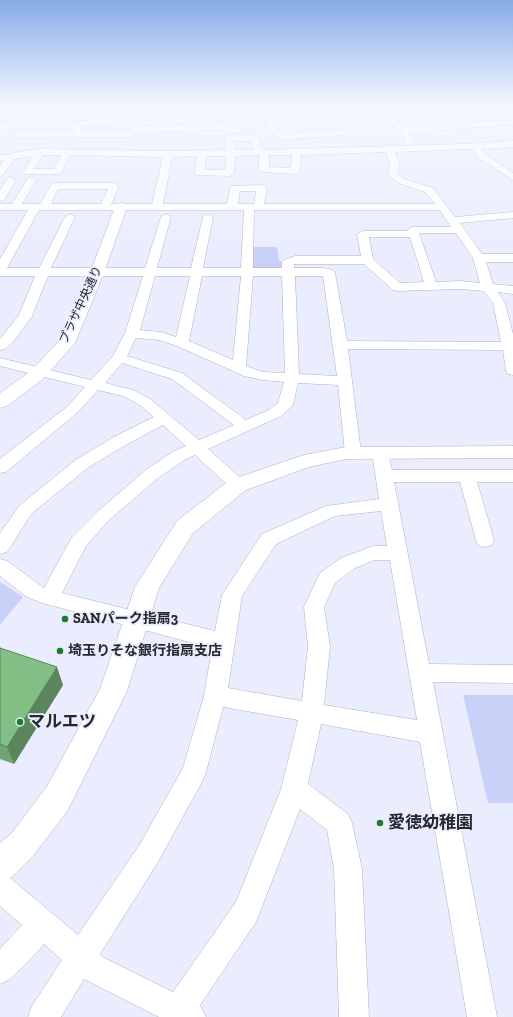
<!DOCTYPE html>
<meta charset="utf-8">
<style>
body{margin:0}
canvas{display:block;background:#e9edfe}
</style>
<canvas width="513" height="1017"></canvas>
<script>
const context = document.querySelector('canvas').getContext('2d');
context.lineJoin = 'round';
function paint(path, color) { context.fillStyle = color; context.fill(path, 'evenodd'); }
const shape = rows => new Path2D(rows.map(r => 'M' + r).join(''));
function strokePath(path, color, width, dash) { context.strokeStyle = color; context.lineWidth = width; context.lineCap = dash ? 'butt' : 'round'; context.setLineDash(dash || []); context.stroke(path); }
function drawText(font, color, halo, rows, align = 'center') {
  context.font = font + ' "Zilla Slab","Noto Sans JP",serif'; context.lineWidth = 3.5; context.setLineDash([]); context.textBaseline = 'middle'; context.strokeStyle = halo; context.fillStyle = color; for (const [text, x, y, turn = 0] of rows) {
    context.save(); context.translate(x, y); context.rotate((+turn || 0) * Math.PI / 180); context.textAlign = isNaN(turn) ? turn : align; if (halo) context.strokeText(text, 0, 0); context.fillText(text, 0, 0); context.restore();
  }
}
const green = shape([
 [252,247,277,247,279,261,283,262,284,269,252,269],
 [0,582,23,597,0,625],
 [463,695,513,695,513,803,488,803]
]);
const minor = shape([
 [38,105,47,105,4,131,0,131,0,126,38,105],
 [152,105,158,107,154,120,79,126,87,132,134,132,135,134,134,136,131,137,18,138,14,135,18,132,76,132,69,126,68,124,69,122,148,116,149,110,124,111,120,109,124,107,152,105],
 [194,105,202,105,202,113,221,114,225,116,221,118,195,117,194,105],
 [328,105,345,105,344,107,335,108,335,112,332,112,272,120,283,134,340,130,343,131,344,133,343,135,281,140,278,139,264,121,237,121,233,119,237,117,266,116,328,108,328,105],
 [358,105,367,105,388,115,407,128,454,124,442,117,413,107,412,105,423,105,448,113,464,124,513,120,513,124,410,133,414,143,410,146,406,143,401,132,382,119,358,105],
 [353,117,356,117,356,121,341,122,337,120,341,118,353,117],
 [227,124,242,128,243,130,239,133,227,130,134,132,130,129,134,126,227,124],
 [229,135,250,135,258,137,262,150,462,144,513,141,513,147,481,149,486,155,513,173,513,180,480,159,472,149,395,152,400,166,397,173,404,179,433,188,455,217,513,212,513,218,460,223,482,254,513,254,513,262,486,262,493,284,513,286,513,294,498,292,505,303,513,334,513,375,508,374,506,371,503,350,348,349,361,453,359,457,353,458,347,457,345,453,338,385,298,383,293,405,281,416,208,449,244,481,247,485,244,489,238,491,232,489,195,455,186,459,158,478,109,520,86,546,62,593,215,631,222,595,262,534,326,506,379,499,372,453,374,449,380,448,386,449,388,453,392,470,513,470,513,482,477,482,494,540,492,545,485,547,478,545,476,540,460,482,394,482,429,664,513,665,513,683,433,682,497,1017,467,1017,420,742,321,724,308,784,348,814,352,823,362,869,369,1017,339,1017,334,869,327,830,300,809,256,922,200,1005,206,1017,159,1017,84,979,61,1017,28,1017,32,1006,62,960,44,944,25,965,10,979,0,984,0,949,22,925,0,906,0,874,10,878,78,935,140,844,183,768,204,696,212,648,42,603,27,597,0,576,0,559,7,561,44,588,72,537,97,512,146,470,174,451,186,446,163,425,124,446,89,467,32,513,7,552,0,554,0,533,20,505,77,459,112,438,154,417,140,405,123,396,98,390,78,412,6,472,0,473,0,459,68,406,85,387,0,366,0,358,91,380,113,356,125,333,143,276,48,276,32,316,13,342,5,349,0,350,0,339,19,315,35,276,0,276,0,259,28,210,0,210,0,204,12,204,28,178,31,177,36,180,22,204,40,204,52,184,55,183,114,183,119,186,111,204,152,204,163,157,70,155,60,174,25,174,23,172,33,156,14,159,3,175,0,176,0,166,4,160,0,161,0,155,40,149,168,151,226,150,225,138,229,135],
 [234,141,251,141,253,150,235,150,234,141],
 [386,152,390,166,387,172,390,176,398,183,425,192,435,204,264,204,267,188,262,185,231,186,227,204,163,204,172,157,197,156,195,173,197,175,229,176,234,173,235,156,259,155,259,170,261,172,295,174,300,171,301,155,386,152],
 [43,155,61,155,54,169,34,169,43,155],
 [269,155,292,155,291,168,269,167,269,155],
 [206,156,226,156,225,170,205,170,206,156],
 [58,189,108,189,101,204,51,204,58,189],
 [240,191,256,191,254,204,238,204,240,191],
 [39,210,244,210,241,268,203,268,213,217,208,214,203,217,191,268,157,268,171,217,166,214,161,217,145,268,51,268,75,217,70,214,65,217,39,268,7,268,39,210],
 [254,210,440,210,451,227,413,227,409,228,408,231,363,231,357,234,361,256,295,256,284,260,282,262,282,268,253,268,254,210],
 [419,233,456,233,473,258,480,283,460,281,436,282,419,233],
 [369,237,410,237,424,282,400,283,373,259,369,237],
 [294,264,364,264,393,290,397,291,460,289,484,291,493,303,501,342,347,341,335,273,333,270,324,268,294,268,294,264],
 [155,276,190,276,176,337,161,332,140,330,155,276],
 [202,276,241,276,233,360,189,341,202,276],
 [253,276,282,276,285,373,263,372,246,366,253,276],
 [295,276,323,276,337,376,299,374,295,276],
 [136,338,159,340,177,346,244,376,263,380,284,382,278,403,269,410,246,420,182,373,127,356,136,338],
 [122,363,172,379,234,425,199,440,150,399,133,390,105,383,122,363],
 [381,511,387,546,373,546,341,558,320,573,304,607,308,647,302,701,228,688,242,596,276,544,335,516,381,511],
 [375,560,390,560,417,720,324,705,330,647,324,607,335,583,355,568,375,560],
 [223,707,298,720,281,789,236,902,173,992,104,958,100,954,158,862,203,780,206,772,223,707],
 [11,177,16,180,4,200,0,201,0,190,8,178,11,177]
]);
const tertiary = shape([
 [121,203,125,204,127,207,104,273,75,343,43,379,7,406,0,408,0,393,31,371,59,341,90,273,115,207,117,204,121,203],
 [513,446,513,458,346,459,309,467,246,490,193,533,159,588,127,691,68,810,33,856,12,877,0,882,0,843,11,834,46,788,100,689,135,587,177,521,230,480,304,455,346,447,513,446]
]);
const wall = shape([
 [0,648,63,685,14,764,0,759]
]);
const shadedWall = shape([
 [57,667,63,685,14,764,7,747]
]);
const building = shape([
 [0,648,57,667,7,747,0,744,0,648]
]);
const markers = [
 [65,619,4,"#1c7b2c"],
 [60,651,4,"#1c7b2c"],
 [20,722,4,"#1c7b2c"],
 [380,823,4,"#1c7b2c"]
];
const farStreetnames = [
 ["プラザ中央通り",81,305,-65]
];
const poiNames = [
 ["SANパーク指扇3",73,619],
 ["埼玉りそな銀行指扇支店",68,651]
];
const nearPoinames = [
 ["マルエツ",28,722],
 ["愛徳幼稚園",388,823]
];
paint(green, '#c9d1f9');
strokePath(minor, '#aeb1c2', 1);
strokePath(tertiary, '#aeb1c2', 1);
paint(minor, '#fff');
paint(tertiary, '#fff');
paint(wall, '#70a472');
paint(shadedWall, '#5b865c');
paint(building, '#82bf84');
strokePath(building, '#5b865c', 1);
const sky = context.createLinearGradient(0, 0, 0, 247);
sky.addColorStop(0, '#86ace7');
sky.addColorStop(0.43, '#f5f7ff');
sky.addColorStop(1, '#f5f7ff00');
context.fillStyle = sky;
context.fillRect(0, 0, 513, 247);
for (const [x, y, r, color] of markers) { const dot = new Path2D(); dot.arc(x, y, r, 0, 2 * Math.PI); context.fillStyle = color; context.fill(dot); strokePath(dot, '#e9edfe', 1.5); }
drawText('12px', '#26282e', '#e9edfe', farStreetnames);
drawText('bold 14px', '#26282e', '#e9edfe', poiNames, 'left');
drawText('bold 17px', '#26282e', '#e9edfe', nearPoinames, 'left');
</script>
